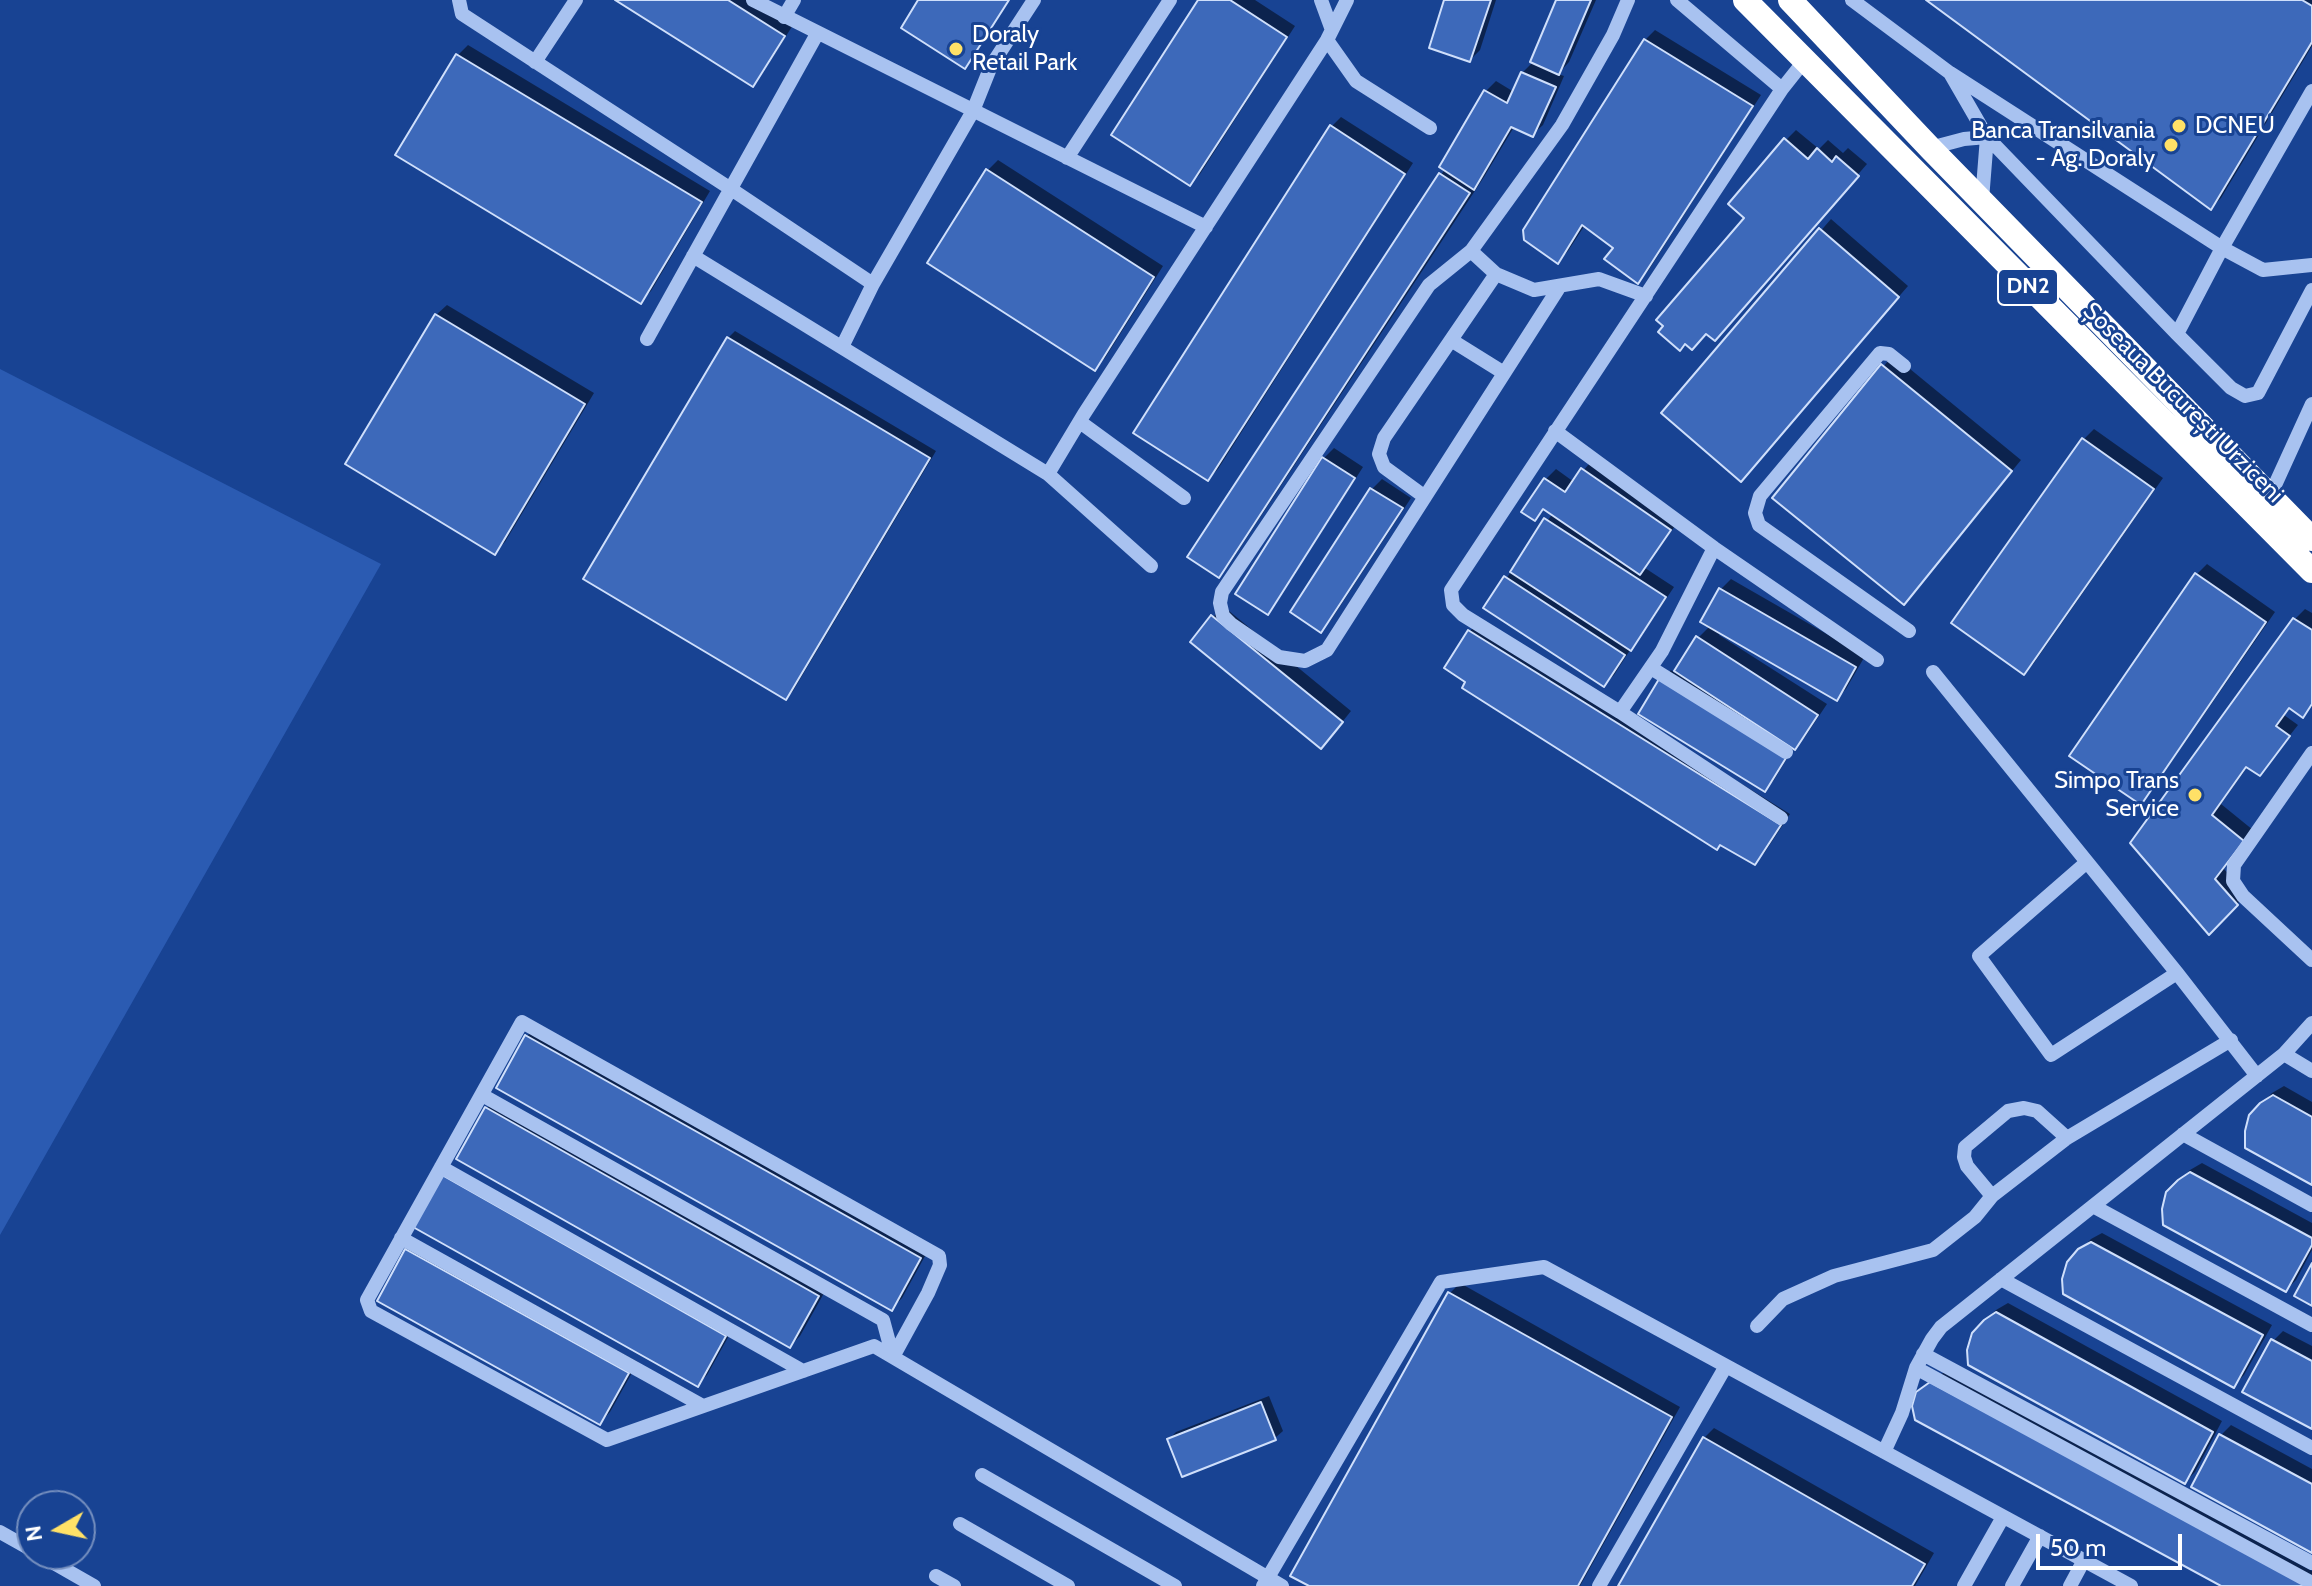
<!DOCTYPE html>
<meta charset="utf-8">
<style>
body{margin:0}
#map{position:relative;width:2312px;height:1586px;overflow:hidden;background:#184393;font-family:Cabin,sans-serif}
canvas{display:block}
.north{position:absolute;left:16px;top:1490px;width:80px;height:80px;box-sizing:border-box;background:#184393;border:2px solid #748ebe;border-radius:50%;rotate:261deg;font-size:22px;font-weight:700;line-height:32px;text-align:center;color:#fff}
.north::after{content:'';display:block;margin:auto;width:28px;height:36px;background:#ffe167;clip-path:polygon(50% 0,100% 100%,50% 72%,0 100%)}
.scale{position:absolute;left:2036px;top:1534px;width:146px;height:36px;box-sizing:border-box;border:4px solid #fff;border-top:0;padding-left:10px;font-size:24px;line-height:28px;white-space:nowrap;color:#fff;-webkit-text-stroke:6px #184393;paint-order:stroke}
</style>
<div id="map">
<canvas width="2312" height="1586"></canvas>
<div class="north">N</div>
<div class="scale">50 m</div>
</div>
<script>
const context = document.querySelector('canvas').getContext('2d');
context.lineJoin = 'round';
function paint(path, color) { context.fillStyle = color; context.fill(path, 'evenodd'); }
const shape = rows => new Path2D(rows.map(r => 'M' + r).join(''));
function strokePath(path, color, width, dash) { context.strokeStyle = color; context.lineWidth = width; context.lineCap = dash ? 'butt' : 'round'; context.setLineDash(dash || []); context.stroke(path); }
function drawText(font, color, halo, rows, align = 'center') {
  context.font = font + ' Cabin,sans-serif'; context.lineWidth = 6; context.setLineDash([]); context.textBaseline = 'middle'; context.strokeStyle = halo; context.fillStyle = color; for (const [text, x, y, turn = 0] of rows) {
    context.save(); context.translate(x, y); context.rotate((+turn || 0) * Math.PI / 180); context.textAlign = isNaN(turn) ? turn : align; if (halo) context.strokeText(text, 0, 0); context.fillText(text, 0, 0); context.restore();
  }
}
const green = shape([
 [0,369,381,564,0,1235]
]);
const shadow = shape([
 [619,0,753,0,793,25,762,74,752,84],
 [921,0,1009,0,972,59,965,67],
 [1201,0,1255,0,1295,26,1200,174,1190,184],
 [1446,0,1496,0,1480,50,1470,60],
 [1558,0,1596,0,1569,62,1558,74,1564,76,1543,125,1532,135,1514,127,1484,177,1228,566,1218,576,1190,557,1445,169,1441,166,1486,91,1496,81,1514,92,1522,73,1534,61],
 [1929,0,2312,0,2312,46,2221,198,2211,208],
 [1655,30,1761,95,1648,271,1638,281,1616,247,1585,225,1568,251,1558,261,1645,40],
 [468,45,710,191,651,291,641,301,398,154,458,55],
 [1341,117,1413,163,1218,469,1208,479,1331,127],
 [1796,130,1819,149,1828,140,1843,153,1848,148,1867,164,1725,329,1747,217,1786,140],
 [998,160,1163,266,1105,358,1095,368,988,170],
 [1831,219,1908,286,1750,469,1663,413],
 [447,305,594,393,505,542,495,552,348,463,436,315],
 [735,331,936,451,793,691,786,698,728,338],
 [1893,355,2021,460,1913,592,1775,497],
 [2094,429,2163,478,2034,663,2024,673,1954,623,2084,439],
 [1334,448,1363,467,1277,602,1267,612,1324,458],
 [1593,459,1680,519,1645,568,1674,587,1640,638,1632,647,1614,675,1604,685,1486,607,1553,513,1545,508,1535,519,1546,479,1556,469,1574,482],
 [1382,479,1411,498,1331,620,1321,630,1372,489],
 [2207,564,2275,612,2150,793,2140,803,2197,574],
 [1731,579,1865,656,1846,689,1836,699,1721,632,1719,635,1827,704,1805,737,1794,747,1774,780,1764,790,1661,680,1671,670,1675,673,1698,638,1710,626,1702,621,1721,589],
 [1223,606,1351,711,1331,736,1192,641],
 [2305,609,2312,613,2312,706,2303,716,2291,706,2284,715,2298,725,2260,773,2248,766,2221,804,2253,830,2223,868,2247,894,2209,932,2133,843,2295,619],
 [1480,621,1790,814,1765,852,1755,862,1470,631],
 [537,1026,930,1247,902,1298,892,1308,527,1036],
 [2284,1086,2312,1102,2312,1182,2251,1116,2272,1093],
 [497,1098,828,1286,800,1336,790,1346,487,1108],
 [2202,1163,2312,1223,2312,1250,2296,1280,2286,1290,2168,1193,2190,1170],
 [444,1176,735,1325,707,1375,697,1385],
 [2102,1233,2272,1325,2244,1375,2234,1385,2080,1251,2091,1239],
 [417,1240,638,1362,610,1412,600,1423,379,1300,407,1250],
 [1460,1283,1680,1407,1580,1586,1313,1586,1293,1575,1450,1293],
 [2008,1303,2222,1421,2195,1472,2185,1482,1985,1321,1996,1310],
 [2283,1331,2312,1346,2312,1427,2273,1341],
 [1946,1372,2312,1571,2312,1586,2225,1586,1938,1375],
 [1269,1396,1283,1431,1275,1438,1169,1439,1176,1432],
 [2231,1425,2312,1469,2312,1551,2221,1435],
 [1714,1428,1934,1553,1915,1586,1620,1586,1704,1438]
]);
const building = shape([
 [615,0,728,0,785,36,753,87,615,0],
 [918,0,1009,0,965,69,901,28,918,0],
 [1198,0,1230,0,1287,37,1190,186,1111,135,1198,0],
 [1444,0,1491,0,1470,62,1429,48,1444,0],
 [1556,0,1591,0,1559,75,1530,62,1556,0],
 [1926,0,2302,0,2312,6,2312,42,2211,210,1926,0],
 [1644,39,1753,106,1638,284,1604,259,1613,248,1582,225,1558,264,1524,240,1523,230,1644,39],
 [456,54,702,202,641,304,395,155,456,54],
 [1521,72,1556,87,1533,137,1511,127,1474,190,1439,167,1484,90,1507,103,1521,72],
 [1330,125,1405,174,1208,481,1133,433,1330,125],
 [1784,138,1808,159,1817,148,1832,162,1836,156,1859,176,1715,341,1706,334,1692,350,1685,344,1680,351,1658,332,1663,326,1656,320,1744,218,1728,204,1784,138],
 [986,169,1154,277,1095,371,927,263,986,169],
 [1439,173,1470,193,1219,578,1187,557,1439,173],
 [1819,228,1899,297,1741,482,1661,413,1819,228],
 [435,314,585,404,495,555,345,464,435,314],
 [727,337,930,458,786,700,583,579,727,337],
 [1881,364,2012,471,1904,605,1772,498,1881,364],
 [2082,438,2154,489,2024,675,1951,623,2082,438],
 [1322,457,1355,478,1268,615,1235,594,1322,457],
 [1581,468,1671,530,1640,575,1543,509,1535,521,1521,512,1544,478,1565,492,1581,468],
 [1370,488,1403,508,1321,633,1290,612,1370,488],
 [1544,518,1666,597,1631,651,1510,572,1544,518],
 [2195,573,2266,622,2141,805,2069,756,2195,573],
 [1504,576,1625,655,1604,687,1483,608,1504,576],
 [1719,588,1856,667,1837,701,1700,622,1719,588],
 [1211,615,1343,722,1321,749,1190,642,1211,615],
 [2293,618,2312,630,2312,704,2303,718,2289,708,2276,726,2290,736,2260,776,2246,767,2212,815,2244,841,2215,879,2238,905,2209,935,2130,843,2293,618],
 [1468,630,1781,825,1755,865,1720,845,1717,850,1462,688,1465,682,1444,668,1468,630],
 [1696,636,1818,715,1795,750,1674,671,1696,636],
 [1659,679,1786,758,1765,792,1638,714,1659,679],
 [525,1035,921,1258,892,1311,496,1088,525,1035],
 [2273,1095,2312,1117,2312,1185,2245,1148,2245,1131,2249,1115,2260,1103,2273,1095],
 [485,1107,819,1296,790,1348,456,1159,485,1107],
 [2190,1172,2312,1238,2312,1245,2286,1292,2163,1225,2162,1209,2166,1192,2178,1180,2190,1172],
 [442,1175,726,1336,698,1387,413,1227,442,1175],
 [2091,1242,2263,1335,2234,1388,2063,1294,2062,1279,2067,1262,2078,1249,2091,1242],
 [405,1249,629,1373,600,1425,377,1301,405,1249],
 [2312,1263,2312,1306,2294,1296,2312,1263],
 [1448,1292,1672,1417,1578,1586,1309,1586,1290,1576,1448,1292],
 [1996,1312,2213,1432,2185,1484,1968,1365,1967,1350,1972,1333,1984,1320,1996,1312],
 [2271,1339,2312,1361,2312,1429,2242,1392,2271,1339],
 [1930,1382,2312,1586,2221,1586,1915,1420,1912,1406,1916,1392,1930,1382],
 [1261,1402,1276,1440,1182,1477,1167,1439,1261,1402],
 [2219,1434,2312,1484,2312,1553,2191,1487,2219,1434],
 [1703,1437,1925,1564,1912,1586,1618,1586,1703,1437]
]);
const minor = shape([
 [459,0,462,14,731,189,873,284],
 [753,0,1206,227],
 [1321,0,1332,30],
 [1677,0,1782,89],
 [1852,0,1950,73,2222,248,2263,270,2312,265],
 [784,17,794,0],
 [1327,40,1356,81,1430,128],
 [535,62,576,0],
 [1950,73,1987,137,2177,334,2231,388,2245,396,2258,393,2312,290],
 [1930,148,1964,139,1987,137,1982,200],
 [1067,158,1170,0],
 [1471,251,1496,274,1534,290,1599,279,1646,296],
 [693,256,1048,474,1151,566],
 [1560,286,1327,650,1305,661,1279,657,1231,624,1223,616,1220,603,1222,592,1429,285,1471,251,1562,125,1613,35,1628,0],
 [2177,334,2222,248,2312,91],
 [647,339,817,34],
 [1451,340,1504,373],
 [842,347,873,284,973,111,991,66,1034,0],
 [1904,366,1889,354,1880,353,1760,496,1755,513,1759,525,1909,631],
 [1080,422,1184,498],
 [1555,431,1714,548,1877,660],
 [1048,474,1084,414,1327,40,1347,0],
 [2270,496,2312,404],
 [1425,497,1384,467,1379,454,1384,438,1496,274],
 [1651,668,1786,752],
 [1933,672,2177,973,2257,1076],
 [1620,712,1662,651,1714,548],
 [2312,753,2234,865,2233,881,2243,896,2312,960],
 [1781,818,1620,712,1463,615,1453,605,1451,590,1782,89,1805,60],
 [2087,862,1979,956,2051,1055,2177,973],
 [2284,1054,2312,1071],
 [482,1095,883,1320,893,1357],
 [2183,1134,2312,1205],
 [441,1167,803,1371],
 [1992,1196,1967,1166,1964,1157,1965,1147,2008,1111,2024,1108,2037,1111,2067,1138],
 [2093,1206,2312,1325],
 [401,1238,703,1406],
 [2001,1279,2312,1448],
 [1757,1326,1783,1299,1834,1276,1933,1250,1975,1217,1992,1196,2067,1138,2231,1040],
 [1923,1354,2312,1563],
 [893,1357,928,1293,940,1265,939,1256,522,1022,367,1300,371,1311,607,1440,874,1346,1282,1586],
 [1916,1368,2312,1583],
 [1884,1452,1902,1413,1916,1368,1932,1339,1941,1327,2284,1054,2312,1023],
 [982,1475,1175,1586],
 [960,1524,1068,1586],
 [0,1532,32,1550],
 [38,1554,94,1586],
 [936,1576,954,1586],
 [1263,1586,1441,1282,1544,1267,2131,1586],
 [1599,1586,1726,1366],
 [1964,1586,2003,1517],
 [2012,1586,2040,1536],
 [2070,1586,2084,1560]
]);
const highway = shape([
 [1745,0,2312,571],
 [1790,0,1930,148,2312,539]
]);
const markers = [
 [956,49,8,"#ffe167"],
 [2179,126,8,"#ffe167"],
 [2171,145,8,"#ffe167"],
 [2195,795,8,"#ffe167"]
];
const shields = [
 [2028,287,60]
];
const shieldNames = [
 ["DN2",2028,287]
];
const poiNames = [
 ["Doraly",972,35],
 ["Retail Park",972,63],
 ["DCNEU",2195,126],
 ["Banca Transilvania",2155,131,"right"],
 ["- Ag. Doraly",2155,159,"right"],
 ["Simpo Trans",2179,781,"right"],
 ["Service",2179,809,"right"]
];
const streetNames = [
 ["Șoseaua București Urziceni",2183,403,45]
];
paint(green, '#2b5bb2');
paint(shadow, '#0007');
paint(building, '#3d69ba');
strokePath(building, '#cfdffb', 2);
strokePath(minor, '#a8c2f0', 14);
strokePath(highway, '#fff', 24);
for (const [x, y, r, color] of markers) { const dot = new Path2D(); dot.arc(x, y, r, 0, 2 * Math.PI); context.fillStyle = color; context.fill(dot); strokePath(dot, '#184393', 3); }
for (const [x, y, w] of shields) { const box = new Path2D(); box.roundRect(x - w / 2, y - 18, w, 36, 6); context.fillStyle = '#184393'; context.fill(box); strokePath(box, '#fff', 2); }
drawText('bold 22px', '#fff', null, shieldNames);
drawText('24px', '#fff', '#184393', poiNames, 'left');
drawText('24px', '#fff', '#184393', streetNames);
</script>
